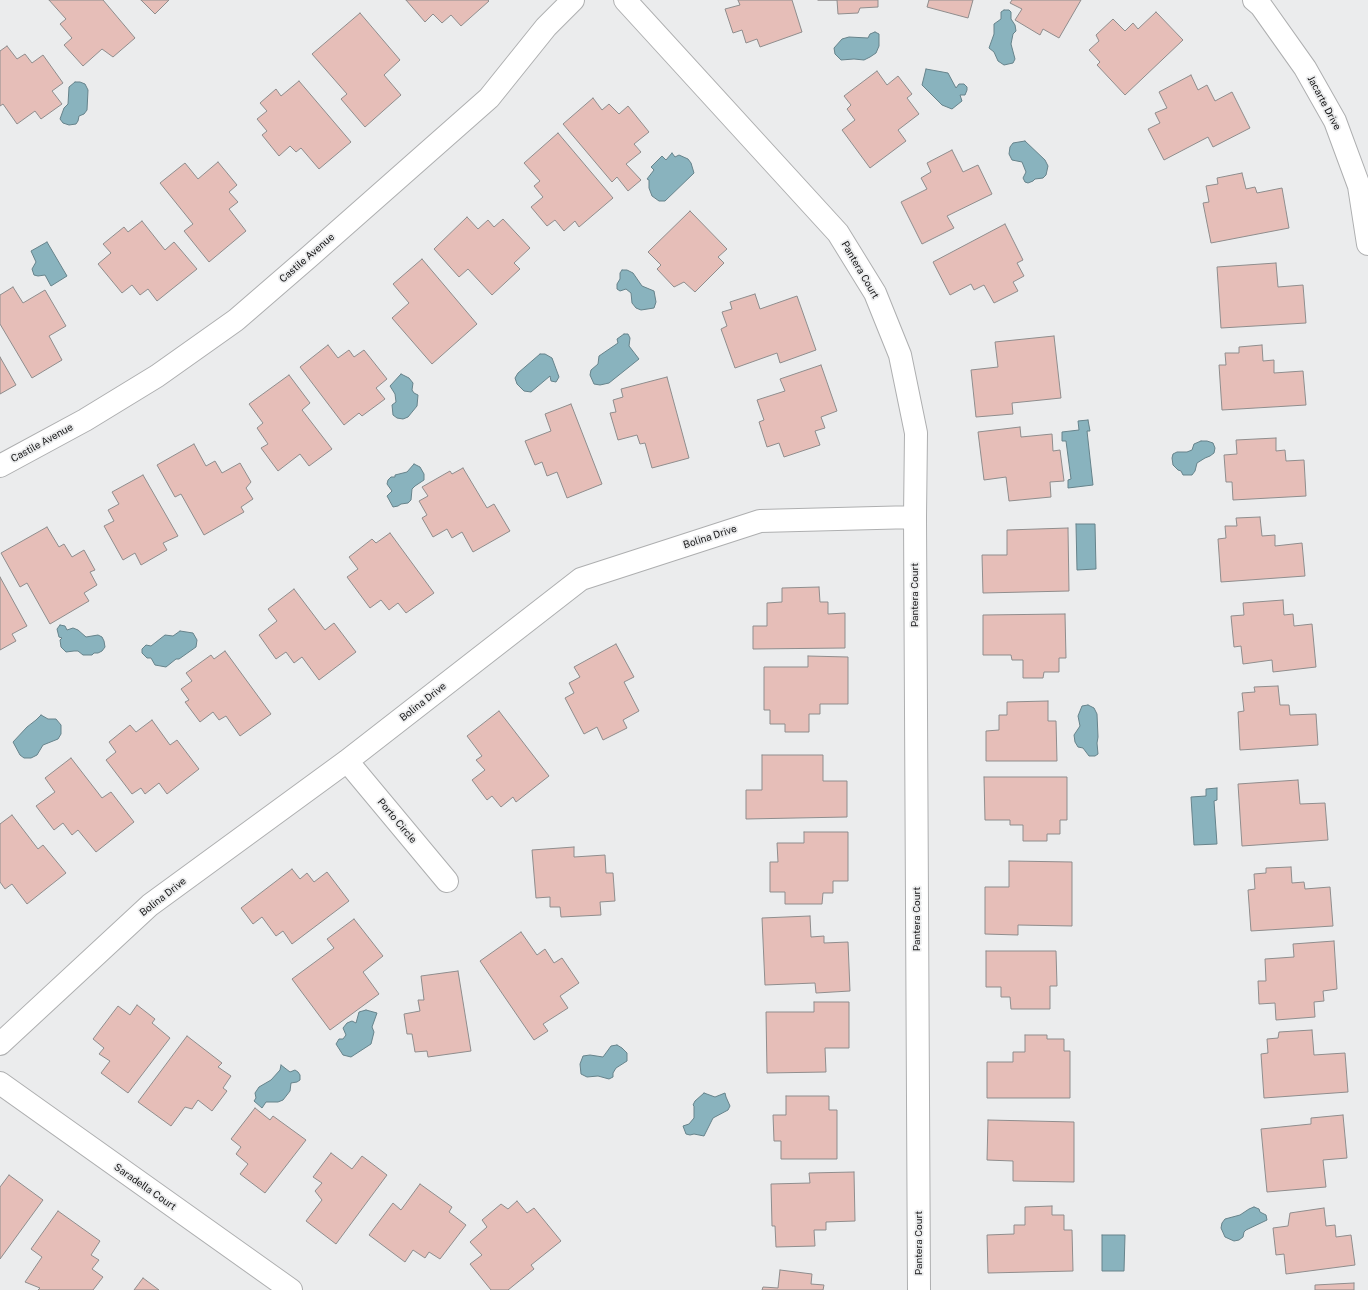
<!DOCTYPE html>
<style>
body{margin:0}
canvas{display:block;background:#ebeced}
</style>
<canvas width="1368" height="1290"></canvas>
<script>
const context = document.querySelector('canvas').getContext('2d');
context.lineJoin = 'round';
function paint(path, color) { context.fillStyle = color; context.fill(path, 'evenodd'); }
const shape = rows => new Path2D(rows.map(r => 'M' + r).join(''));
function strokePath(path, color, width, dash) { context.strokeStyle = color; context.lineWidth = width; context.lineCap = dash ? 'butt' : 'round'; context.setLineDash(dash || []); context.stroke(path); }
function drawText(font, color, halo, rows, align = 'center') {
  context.font = font + ' "Public Sans",sans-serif'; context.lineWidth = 3.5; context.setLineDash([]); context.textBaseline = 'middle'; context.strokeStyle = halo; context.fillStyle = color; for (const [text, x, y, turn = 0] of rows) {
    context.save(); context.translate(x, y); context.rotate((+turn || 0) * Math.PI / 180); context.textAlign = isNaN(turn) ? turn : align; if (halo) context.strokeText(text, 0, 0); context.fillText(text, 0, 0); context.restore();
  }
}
const water = shape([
 [1004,10,1009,10,1011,12,1011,19,1015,25,1016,31,1013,34,1011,44,1015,59,1013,63,1004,65,998,61,994,52,989,48,994,34,994,24,1001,19,1001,12,1004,10],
 [875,32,879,34,879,46,876,53,870,57,864,60,854,59,841,60,835,54,834,48,842,39,849,37,868,38,870,34,875,32],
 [926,69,948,73,956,88,959,84,964,84,967,87,967,90,965,95,960,95,962,101,952,109,942,105,922,85,926,69],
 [75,82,80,82,85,84,88,90,87,110,84,114,79,116,78,121,76,124,69,125,63,123,60,119,64,108,68,104,69,87,75,82],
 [1025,141,1045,160,1048,166,1046,175,1043,178,1035,179,1033,181,1028,183,1025,182,1023,178,1026,172,1022,162,1012,160,1009,154,1010,147,1013,143,1025,141],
 [672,153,675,157,679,155,688,159,691,163,694,173,665,201,659,201,652,196,649,188,649,180,647,179,654,170,651,167,662,156,666,160,672,153],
 [47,242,67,276,51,286,45,275,38,276,34,275,32,269,36,262,31,251,47,242],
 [622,270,627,270,633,273,642,286,654,291,656,302,654,308,641,310,636,308,632,303,631,293,626,289,620,291,617,289,617,284,620,279,620,273,622,270],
 [624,334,628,334,630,338,629,346,639,359,609,383,600,385,594,384,590,375,591,370,598,364,599,356,618,343,617,339,624,334],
 [540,354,545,354,552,358,559,377,556,382,551,381,550,376,531,392,524,391,517,384,515,378,518,373,540,354],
 [401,374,409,378,413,383,412,390,414,393,418,395,417,406,408,417,403,419,397,418,393,415,392,405,396,402,395,394,390,386,401,374],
 [1088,420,1090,431,1087,431,1093,485,1068,488,1068,480,1071,479,1066,441,1062,441,1062,432,1079,430,1078,421,1088,420],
 [1201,441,1207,441,1213,443,1215,448,1214,453,1210,456,1205,458,1197,463,1195,471,1192,475,1183,475,1181,471,1178,470,1173,465,1172,458,1173,454,1177,452,1187,452,1192,450,1194,444,1201,441],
 [414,464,420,467,424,474,424,480,415,486,412,489,411,500,408,503,401,504,398,506,393,507,387,496,392,491,387,484,388,480,391,477,395,477,395,475,407,472,414,464],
 [1076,524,1095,524,1096,569,1077,570,1076,524],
 [60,625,65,626,67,630,73,628,78,630,86,637,98,635,102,637,104,641,105,647,102,651,98,653,94,653,92,655,83,655,78,651,74,651,66,652,61,647,60,640,62,638,59,637,57,629,60,625],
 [180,631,193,633,197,640,196,647,179,659,176,659,166,667,155,665,151,658,147,658,142,653,142,649,146,645,151,646,165,635,173,636,180,631],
 [1088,705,1094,708,1097,714,1098,737,1097,743,1098,754,1095,756,1089,756,1083,748,1078,747,1075,742,1074,735,1080,726,1078,716,1082,706,1088,705],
 [41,715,48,719,56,719,61,725,61,734,58,739,43,745,37,755,31,758,24,758,20,755,13,742,27,727,36,720,41,715],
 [1217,788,1217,800,1214,801,1217,844,1194,845,1191,797,1206,796,1206,789,1217,788],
 [366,1010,377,1013,372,1027,374,1032,371,1044,351,1057,343,1055,336,1044,339,1039,343,1039,346,1035,343,1028,347,1023,352,1021,356,1023,359,1012,366,1010],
 [617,1045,622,1048,627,1053,627,1061,616,1068,613,1073,613,1077,609,1079,598,1076,587,1077,581,1074,580,1064,583,1056,590,1055,603,1057,611,1046,617,1045],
 [281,1065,290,1072,295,1070,298,1072,300,1075,300,1080,297,1082,291,1083,290,1091,283,1100,278,1102,266,1102,262,1108,254,1101,256,1098,255,1093,259,1087,271,1080,280,1070,281,1065],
 [704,1093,715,1097,725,1093,726,1097,730,1106,728,1110,713,1118,704,1136,694,1134,690,1135,686,1134,683,1126,689,1124,694,1118,694,1106,693,1105,695,1101,704,1093],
 [1254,1207,1259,1209,1260,1212,1266,1215,1267,1220,1246,1230,1244,1232,1243,1237,1239,1240,1234,1241,1225,1237,1221,1228,1222,1223,1225,1219,1240,1215,1249,1209,1254,1207],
 [1102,1235,1125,1235,1124,1271,1102,1271,1102,1235]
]);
const building = shape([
 [49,0,103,0,135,38,113,57,102,49,83,66,64,45,72,38,60,24,66,19,49,0],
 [141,0,169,0,155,14,141,0],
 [406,0,488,0,489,1,461,26,451,15,442,23,433,14,425,22,406,0],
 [738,0,792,0,802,32,760,47,757,39,746,43,742,30,733,33,725,9,740,5,738,0],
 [818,0,878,0,878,7,860,8,858,13,838,14,837,0,818,0],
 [929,0,973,0,968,18,927,7,929,0],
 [1012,0,1081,0,1059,38,1043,29,1040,35,1015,20,1022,9,1010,3,1012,0],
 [1156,12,1183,40,1125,95,1097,65,1100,62,1089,50,1099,41,1096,35,1113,19,1125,31,1133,23,1138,29,1156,12],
 [360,13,400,60,384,75,401,95,365,127,341,99,347,94,312,54,360,13],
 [7,46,17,59,25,54,32,63,43,55,63,83,52,91,62,104,41,119,35,111,17,124,3,104,0,106,0,51,7,46],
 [877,71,887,85,898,76,912,94,907,98,919,114,898,130,906,141,870,168,842,130,855,120,847,109,851,105,844,96,877,71],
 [1191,75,1198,90,1207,85,1215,101,1232,92,1250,128,1213,147,1208,137,1164,160,1148,129,1160,123,1155,113,1167,108,1159,92,1191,75],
 [299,81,351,142,319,169,301,148,296,152,290,146,279,156,262,135,267,131,257,119,267,111,260,103,276,89,281,96,299,81],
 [593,98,602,110,609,104,619,114,628,106,649,132,634,144,641,152,626,164,641,180,628,191,617,177,612,182,563,124,593,98],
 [558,133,613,198,579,227,575,221,564,231,555,220,547,226,531,207,543,197,534,186,540,181,524,163,558,133],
 [952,150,963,172,978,165,992,194,947,216,954,228,922,244,901,202,927,189,921,178,931,172,927,163,952,150],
 [218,162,237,185,229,192,238,202,229,209,246,231,209,262,184,231,193,224,160,183,185,163,198,179,218,162],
 [1242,173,1246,189,1255,187,1257,193,1282,188,1289,228,1211,243,1203,203,1209,202,1206,186,1218,184,1217,178,1242,173],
 [690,211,727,249,718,257,724,263,695,292,684,282,674,287,657,269,661,265,648,252,690,211],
 [467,217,478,229,488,220,494,227,503,219,530,248,514,263,520,269,492,295,468,269,459,277,434,249,467,217],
 [142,221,165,250,174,242,197,269,157,301,148,289,140,295,132,285,122,293,98,264,111,253,103,244,124,227,128,232,142,221],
 [1005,224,1023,260,1017,263,1024,276,1013,282,1018,291,994,303,984,285,974,290,971,284,950,295,933,262,1005,224],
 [422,259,477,324,432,364,392,318,409,303,393,284,422,259],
 [1276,263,1278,287,1303,285,1306,323,1221,328,1217,267,1276,263],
 [13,287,23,303,45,290,66,326,49,336,62,360,32,378,0,324,0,295,13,287],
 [755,294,760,309,797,296,816,350,780,363,777,353,735,368,721,329,727,326,722,312,732,309,730,302,755,294],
 [1054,336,1061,398,1012,403,1013,414,976,417,971,370,998,367,995,342,1054,336],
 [328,345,338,358,349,350,354,357,364,350,387,379,376,388,385,399,362,416,359,413,344,425,300,367,328,345],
 [1262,345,1263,361,1274,360,1274,373,1303,371,1306,405,1222,410,1219,365,1226,365,1225,353,1239,353,1239,347,1262,345],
 [0,357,16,385,0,394,0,357],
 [821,365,837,411,821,417,825,428,815,431,820,445,784,457,779,443,767,447,759,422,764,420,757,400,785,391,780,379,821,365],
 [289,375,310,403,302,410,332,449,309,466,300,454,278,471,261,448,268,444,257,428,263,423,249,404,289,375],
 [667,377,689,458,652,468,645,443,640,444,637,435,618,440,610,413,616,412,613,400,623,397,621,389,667,377],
 [571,404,602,484,567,498,557,472,547,476,542,462,535,465,525,441,551,431,545,414,571,404],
 [1020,427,1021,437,1052,434,1053,451,1060,450,1064,481,1050,482,1051,497,1009,501,1006,477,984,480,978,432,1020,427],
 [1276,438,1276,451,1285,450,1286,461,1304,460,1306,496,1233,500,1232,482,1226,482,1224,455,1237,454,1236,440,1276,438],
 [194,444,206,466,215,461,222,473,240,463,251,482,246,488,253,499,241,507,244,512,204,535,181,494,175,497,157,465,194,444],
 [463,468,487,508,494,504,510,531,473,552,462,532,452,538,447,529,433,537,422,518,427,515,419,501,428,496,422,487,450,471,452,474,463,468],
 [143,475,178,536,163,543,167,550,141,565,135,553,123,560,104,526,114,521,108,510,119,504,112,492,143,475],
 [1260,517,1262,536,1275,535,1275,546,1302,543,1305,576,1221,582,1218,539,1226,538,1225,526,1237,526,1236,518,1260,517],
 [47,527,59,547,64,544,72,557,84,550,95,570,90,572,97,585,84,593,89,601,50,624,27,583,20,587,1,553,47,527],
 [1068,528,1069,591,983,593,982,555,1007,555,1007,530,1068,528],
 [390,533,434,593,406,613,398,603,389,610,381,600,370,608,347,577,358,569,349,557,372,539,376,543,390,533],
 [0,577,27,626,12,634,16,641,0,650,0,577],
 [819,587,820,602,828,602,828,614,845,613,845,648,753,649,753,626,767,626,767,603,782,602,782,588,819,587],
 [294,589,325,630,334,623,356,652,319,680,302,657,294,663,286,652,276,659,259,635,277,621,268,609,294,589],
 [1283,600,1284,615,1293,614,1294,626,1312,624,1316,667,1273,672,1272,660,1243,664,1241,646,1234,647,1231,616,1244,615,1243,603,1283,600],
 [1065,614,1066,658,1059,658,1059,672,1044,672,1043,678,1023,678,1023,660,1012,660,1011,655,983,655,983,615,1065,614],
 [616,644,634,677,624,682,639,711,623,720,627,728,603,740,597,727,584,734,565,698,574,693,569,683,580,677,574,667,616,644],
 [225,651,271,714,240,736,226,716,219,720,213,712,200,722,185,702,189,700,181,689,192,681,186,673,211,655,214,659,225,651],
 [808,656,848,657,848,704,820,704,820,714,809,714,809,732,785,732,785,724,770,724,770,710,764,710,764,667,808,667,808,656],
 [1278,686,1280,705,1289,705,1290,715,1316,714,1318,745,1240,750,1238,712,1244,711,1242,693,1255,692,1254,687,1278,686],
 [1048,701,1048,721,1056,721,1057,761,986,761,986,731,999,730,999,715,1007,715,1007,702,1048,701],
 [499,711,549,776,516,802,513,797,501,807,492,796,487,800,472,780,485,770,476,760,482,756,467,736,499,711],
 [152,720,170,745,177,740,199,769,167,794,159,783,145,794,141,788,132,794,106,760,116,752,109,742,130,725,136,732,152,720],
 [762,755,823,755,823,781,847,781,847,817,746,819,746,790,762,790,762,755],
 [71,758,102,798,111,792,134,822,96,852,78,830,72,835,63,823,54,830,36,806,55,792,45,778,71,758],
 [984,777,1067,777,1067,820,1060,820,1060,834,1047,834,1047,841,1023,841,1023,825,1010,825,1010,820,985,820,984,777],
 [1298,780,1300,804,1325,803,1328,840,1242,846,1238,784,1298,780],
 [12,815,38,849,43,845,66,873,27,904,12,884,5,889,0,882,0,824,12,815],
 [804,832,848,832,848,881,833,881,833,893,823,893,822,904,785,904,785,892,770,892,770,862,778,862,777,843,804,843,804,832],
 [574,847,574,857,605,855,606,873,613,873,615,901,600,902,601,915,561,917,560,907,550,907,550,897,536,898,532,850,574,847],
 [1009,861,1072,862,1072,926,1018,925,1018,935,985,934,985,887,1009,887,1009,861],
 [1291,867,1292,883,1304,882,1305,889,1330,887,1333,926,1251,931,1248,890,1255,889,1254,874,1266,873,1266,868,1291,867],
 [292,869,300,879,307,873,314,882,327,872,349,901,292,944,283,931,276,936,262,917,253,924,241,908,292,869],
 [810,916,811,937,824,936,824,943,848,942,850,991,816,993,815,983,765,985,762,918,810,916],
 [354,919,383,956,363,972,379,994,330,1030,292,979,334,948,327,939,354,919],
 [521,932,537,955,545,949,554,963,562,958,579,983,560,996,568,1008,543,1024,548,1031,534,1040,480,961,521,932],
 [1334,941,1337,989,1323,991,1324,1001,1314,1002,1315,1017,1276,1020,1275,1003,1259,1004,1258,981,1266,981,1265,959,1294,957,1293,944,1334,941],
 [986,951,1056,951,1057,986,1050,986,1050,1009,1011,1009,1010,997,1001,997,1001,987,986,987,986,951],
 [458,971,471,1051,428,1057,427,1051,415,1052,412,1034,407,1034,404,1014,420,1011,418,1000,424,1000,421,976,458,971],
 [814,1002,849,1002,849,1048,825,1048,826,1072,767,1073,766,1012,814,1012,814,1002],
 [137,1005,155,1019,152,1023,170,1038,128,1093,101,1073,110,1061,99,1054,104,1048,93,1039,118,1006,130,1015,137,1005],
 [1312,1030,1314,1055,1345,1053,1348,1092,1264,1098,1261,1054,1268,1053,1267,1039,1278,1038,1279,1032,1312,1030],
 [1025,1035,1047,1035,1047,1039,1064,1039,1064,1051,1070,1051,1070,1098,987,1098,987,1062,1013,1062,1013,1052,1025,1052,1025,1035],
 [187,1036,222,1063,218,1067,231,1076,223,1088,227,1091,212,1111,198,1100,192,1109,185,1107,171,1126,138,1102,187,1036],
 [786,1096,829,1096,829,1110,837,1110,837,1159,781,1159,781,1141,774,1141,773,1115,786,1115,786,1096],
 [255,1108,270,1120,273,1116,306,1140,265,1193,240,1174,248,1164,236,1154,241,1147,231,1139,255,1108],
 [1343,1115,1347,1158,1323,1160,1326,1187,1267,1192,1261,1129,1311,1124,1311,1118,1343,1115],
 [988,1120,1074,1122,1074,1182,1013,1181,1013,1161,987,1160,988,1120],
 [331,1153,352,1169,362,1156,387,1175,336,1244,306,1221,322,1200,315,1191,322,1183,313,1177,331,1153],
 [854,1172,855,1221,826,1222,826,1230,814,1230,815,1246,776,1247,775,1226,772,1226,771,1184,810,1183,809,1173,854,1172],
 [9,1175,43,1200,0,1259,0,1187,9,1175],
 [420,1184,452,1207,449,1212,466,1225,440,1259,429,1252,425,1258,413,1250,405,1262,369,1235,393,1203,401,1210,420,1184],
 [517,1201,527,1213,534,1208,561,1241,531,1265,534,1269,508,1290,491,1290,470,1264,482,1255,470,1242,487,1227,482,1220,501,1204,508,1209,517,1201],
 [1052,1206,1052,1215,1064,1215,1064,1230,1072,1230,1073,1271,988,1273,987,1235,1014,1234,1014,1225,1025,1225,1025,1207,1052,1206],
 [1324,1208,1326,1226,1335,1225,1336,1237,1351,1235,1355,1265,1286,1274,1284,1254,1276,1255,1273,1228,1288,1226,1290,1213,1324,1208],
 [58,1211,100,1241,91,1255,99,1260,92,1269,103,1277,93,1290,38,1290,40,1288,25,1282,42,1257,31,1249,58,1211],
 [780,1270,812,1274,811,1284,824,1285,823,1290,762,1290,763,1287,778,1288,780,1270],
 [143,1278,159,1290,134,1290,143,1278],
 [1354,1283,1354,1290,1315,1290,1315,1285,1354,1283]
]);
const minor = shape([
 [625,0,838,233,875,293,900,355,916,433,915,517,919,1290],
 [1254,0,1261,6,1305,68,1335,121,1359,186,1368,244],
 [0,466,85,420,157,376,236,320,310,256,489,98,546,27,573,0],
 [347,761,447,881],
 [0,1044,150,905,347,761,581,579,760,521,915,517],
 [0,1083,291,1290]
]);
const streetNames = [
 ["Jacarte Drive",1324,103,62],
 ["Castile Avenue",307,258,-41],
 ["Pantera Court",860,270,60],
 ["Castile Avenue",42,443,-29],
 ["Bolina Drive",710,537,-18],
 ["Pantera Court",915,595,-90],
 ["Bolina Drive",423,702,-38],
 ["Porto Circle",397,821,50],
 ["Bolina Drive",163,897,-38],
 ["Pantera Court",917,919,-90],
 ["Saradella Court",145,1187,35],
 ["Pantera Court",919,1243,-90]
];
paint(water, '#89b3be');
strokePath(water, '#66838b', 1);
paint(building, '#e6beb8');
strokePath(building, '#8f8d8d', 1);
strokePath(minor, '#aeafb0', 24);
strokePath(minor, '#fff', 22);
drawText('10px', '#141415', '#ebeced', streetNames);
</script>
